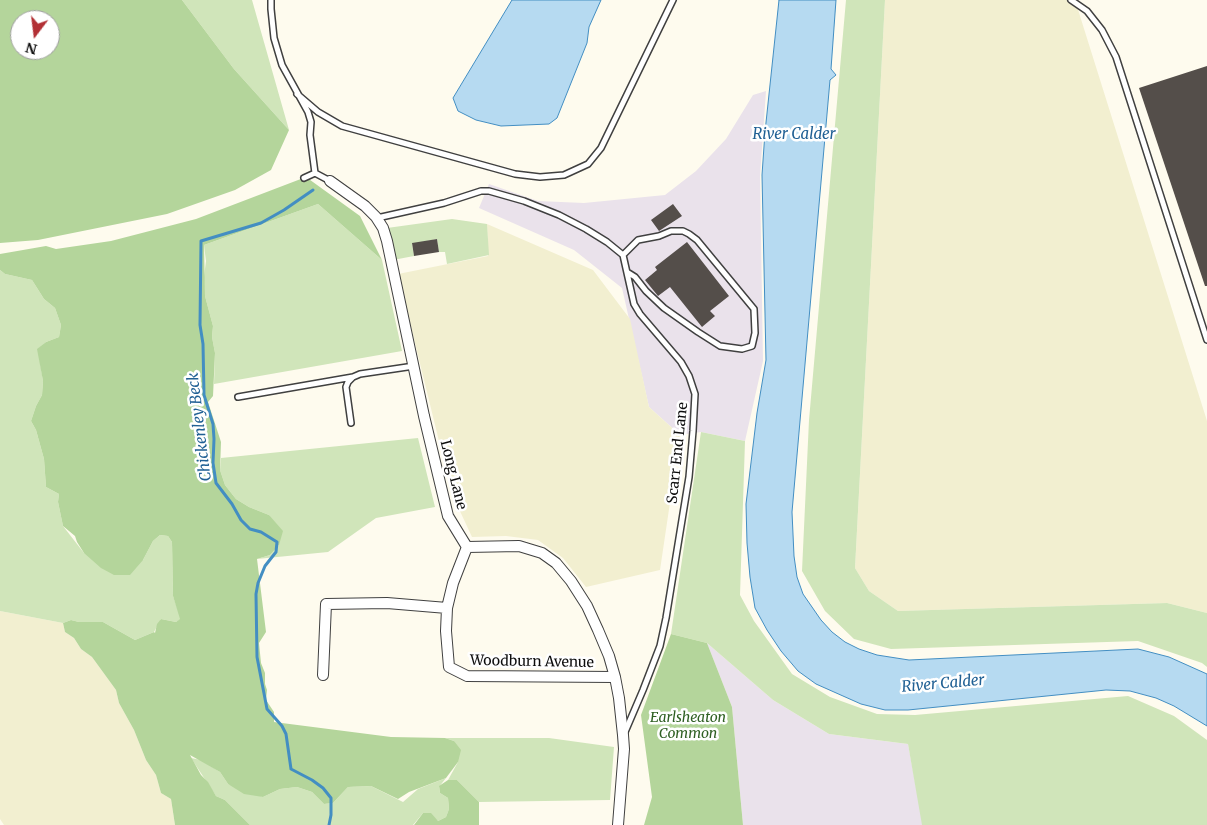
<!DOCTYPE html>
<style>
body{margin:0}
#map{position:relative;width:1207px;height:825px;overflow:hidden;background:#fefbee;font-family:Merriweather,serif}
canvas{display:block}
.north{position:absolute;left:10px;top:10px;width:50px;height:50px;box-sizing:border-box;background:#fff;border:1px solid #9e9e9e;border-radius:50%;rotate:195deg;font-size:14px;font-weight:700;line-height:20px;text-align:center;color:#0d0d0d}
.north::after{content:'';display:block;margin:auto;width:18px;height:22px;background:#b23035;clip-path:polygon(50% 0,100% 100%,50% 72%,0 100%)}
</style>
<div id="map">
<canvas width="1207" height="825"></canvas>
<div class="north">N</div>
</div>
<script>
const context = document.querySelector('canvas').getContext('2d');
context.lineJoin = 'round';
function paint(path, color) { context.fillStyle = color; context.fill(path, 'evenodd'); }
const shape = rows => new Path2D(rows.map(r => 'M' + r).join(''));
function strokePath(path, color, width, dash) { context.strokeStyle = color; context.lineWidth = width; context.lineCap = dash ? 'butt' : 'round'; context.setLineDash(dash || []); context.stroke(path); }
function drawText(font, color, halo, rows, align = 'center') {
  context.font = font + ' Merriweather,serif'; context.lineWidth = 5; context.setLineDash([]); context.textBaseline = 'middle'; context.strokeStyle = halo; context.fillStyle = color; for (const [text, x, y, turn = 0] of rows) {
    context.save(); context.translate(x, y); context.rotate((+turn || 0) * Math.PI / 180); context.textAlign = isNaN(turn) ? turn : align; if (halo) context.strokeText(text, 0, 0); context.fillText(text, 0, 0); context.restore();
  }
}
const industrial = shape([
 [766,91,760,176,763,361,745,441,701,432,680,435,649,407,622,288,574,250,479,208,489,184,538,201,584,203,665,195,696,171,726,139,753,95],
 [707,643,773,700,829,734,908,744,923,825,743,825,732,707]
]);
const farmland = shape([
 [885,0,1075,0,1207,421,1207,613,1167,603,898,611,869,591,855,568],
 [487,224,593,270,630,319,649,407,680,435,660,570,586,587,563,558,538,540,506,536,472,537,452,494,398,274,488,256],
 [0,611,63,623,65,632,74,638,81,649,92,657,116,690,119,703,134,730,146,760,156,775,161,793,171,799,175,825,4,825,0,819]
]);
const green = shape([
 [182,0,252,0,289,130,234,69],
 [846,0,885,0,855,568,869,591,898,611,1167,603,1207,613,1207,667,1202,663,1138,641,891,649,854,639,825,611,802,571,809,420],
 [318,204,382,260,402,351,214,384,215,353,212,337,213,326,205,296,204,277,206,261,204,245],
 [452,219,487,224,489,255,447,264,445,252,439,252,437,239,412,244,414,256,393,260,387,228],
 [0,270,5,274,32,280,44,299,55,308,61,325,59,337,46,342,38,349,43,381,42,395,36,406,31,421,36,430,44,459,46,487,59,494,58,502,63,526,84,553,143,560,153,541,160,535,168,536,172,542,173,596,181,619,176,622,161,619,154,632,135,640,103,622,79,622,71,620,63,623,0,611],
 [701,432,745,441,740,595,754,621,792,674,830,697,877,714,915,715,1128,696,1174,716,1207,740,1207,825,922,825,908,744,829,734,773,700,707,643,671,634],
 [418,438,435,507,376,518,328,552,257,559,270,555,279,545,269,515,249,507,236,499,225,485,220,470,221,458],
 [445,738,549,738,614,747,610,800,479,802,457,780,448,780,458,762,454,741],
 [191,758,201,760,220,772,228,784,263,797,280,789,297,787,312,792,324,804,333,803,348,787,371,786,403,802,418,789,446,778,439,787,440,793,448,798,449,809,446,817,438,821,423,813,413,825,250,825,225,800,216,796]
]);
const forest = shape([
 [0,0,182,0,234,69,289,130,271,170,235,190,167,214,38,240,0,243],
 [20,20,50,20,50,50,20,50],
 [306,177,360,216,382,260,318,204,204,245,205,296,213,326,212,337,215,353,213,396,208,402,221,442,220,470,225,485,236,499,249,507,269,515,283,531,279,545,270,555,257,559,266,632,259,643,261,663,265,673,265,684,267,690,266,700,274,712,274,722,391,737,445,738,454,741,461,750,458,762,446,778,409,792,398,799,371,786,348,787,333,803,324,804,312,792,297,787,280,789,263,797,244,794,228,784,220,772,190,755,201,775,208,782,216,796,225,800,250,825,175,825,171,799,161,793,156,775,146,760,134,730,119,703,116,690,92,657,81,649,74,638,65,632,63,623,71,620,79,622,103,622,135,640,154,632,155,633,157,624,161,619,176,622,180,619,173,596,172,542,168,536,160,535,153,541,143,560,130,575,114,575,101,568,84,553,77,542,75,536,63,526,58,502,59,494,46,487,44,459,36,430,31,421,36,406,42,395,43,381,37,349,46,342,59,337,61,325,55,308,44,299,32,280,5,274,0,270,0,254,46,246,56,249,111,241,196,219],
 [671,634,707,643,732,707,743,825,644,825,652,797,641,715],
 [448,780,457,780,479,802,479,825,414,825,423,813,431,813,438,821,446,817,449,809,448,798,440,793,439,786]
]);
const water = shape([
 [512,0,601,0,589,27,587,43,557,118,549,124,501,126,476,120,458,111,453,98,512,0],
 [779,0,836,0,831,69,836,75,830,80,792,512,794,556,797,577,803,594,821,620,832,632,845,642,859,649,877,655,909,660,1138,649,1169,657,1207,674,1207,726,1174,706,1156,698,1130,691,1106,690,908,710,885,710,861,704,816,684,798,671,781,651,767,630,755,608,750,577,747,543,746,504,757,413,766,360,762,175,765,132,779,0]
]);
const stream = shape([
 [313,190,284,210,261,223,201,241,200,325,203,344,204,395,213,424,214,439,213,463,216,483,232,504,241,520,250,529,261,532,277,542,276,552,265,566,258,583,256,594,257,657,267,709,282,726,286,734,291,769,312,780,323,788,331,798,331,815,329,825]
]);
const building = shape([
 [1207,66,1207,286,1205,286,1139,88],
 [673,204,682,216,659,231,651,220],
 [437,239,439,252,414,256,412,243],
 [687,242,729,296,710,311,715,316,702,327,670,287,658,296,645,280,657,270,655,267]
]);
const service = shape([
 [271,0,271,9,274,38,282,65,308,112,311,122,310,135,315,173],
 [1071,0,1087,11,1102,30,1116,57,1207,340],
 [297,94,318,112,342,126,515,174,540,177,564,175,588,164,601,148,673,0],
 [304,178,315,173,330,181],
 [377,218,444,203,481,191,489,191,524,201,559,215,586,229,607,242,623,255,634,304,640,314,681,362,689,376,695,394,693,431,689,477,666,618,660,646,643,690,625,732],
 [623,255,638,240,659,236,671,231,683,231,689,234,697,240,754,309,755,333,752,346,742,349,720,346,698,332,664,308,646,291,635,277,627,272],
 [238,397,353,377],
 [351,423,346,387,348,382,353,377,360,374,414,366]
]);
const minor = shape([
 [330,181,365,206,376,217,383,228,387,241,424,416,448,516,467,547,519,546,542,553,556,563,571,581,587,606,598,630,609,656,615,677,619,698,623,735,624,749,618,825],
 [467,547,453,583,447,608,446,631,449,667,467,676,615,677],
 [323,675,326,604,387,603,447,608]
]);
const streetNames = [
 ["Scarr End Lane",678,453,-84],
 ["Long Lane",453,475,76],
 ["Woodburn Avenue",532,662,1]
];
const parkNames = [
 ["Earlsheaton",688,718],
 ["Common",688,734]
];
const waterNames = [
 ["River Calder",794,135],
 ["Chickenley Beck",200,427,-97],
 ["River Calder",943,684,-5]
];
paint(industrial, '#eae2eb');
paint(farmland, '#f2efd0');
paint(green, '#d0e5ba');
paint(forest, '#b4d59b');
paint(water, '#b6daf1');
strokePath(water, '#438ec2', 1);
strokePath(stream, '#438ec2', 3);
paint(building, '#544e4a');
strokePath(service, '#404040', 8);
strokePath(minor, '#404040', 12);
strokePath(service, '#fff', 5);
strokePath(minor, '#fff', 10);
drawText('14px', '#0d0d0d', '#fff', streetNames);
drawText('italic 14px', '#2e5f22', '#fff', parkNames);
drawText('italic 15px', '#206094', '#fff', waterNames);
</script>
